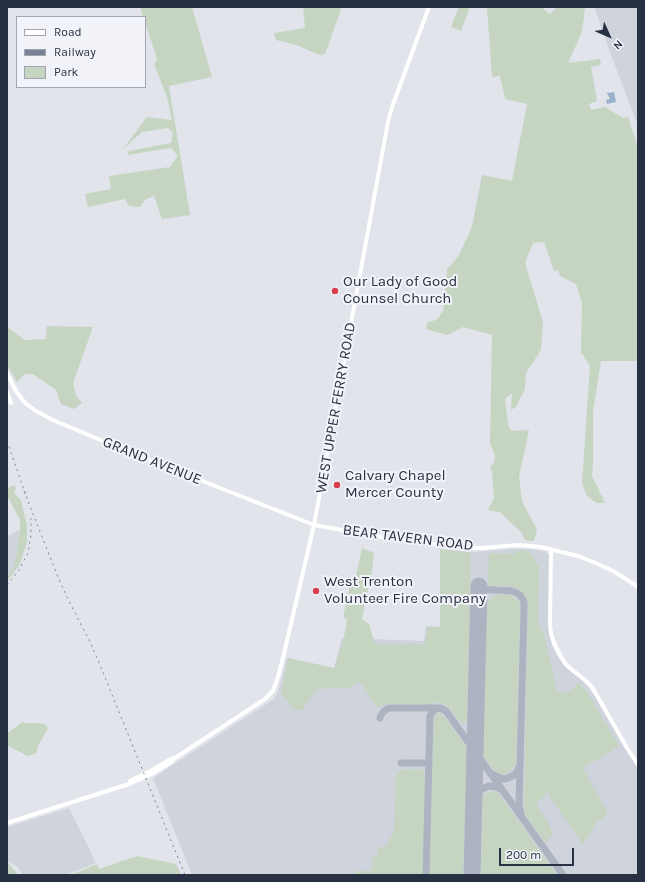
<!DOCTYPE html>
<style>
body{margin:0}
#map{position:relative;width:645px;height:882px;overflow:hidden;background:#e1e4ea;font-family:Karla,sans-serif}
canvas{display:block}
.frame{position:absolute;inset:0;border:8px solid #283043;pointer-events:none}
.legend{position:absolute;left:16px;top:16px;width:130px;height:72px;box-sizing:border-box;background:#f1f3f8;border:1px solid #a1a5b0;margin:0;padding:5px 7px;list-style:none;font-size:12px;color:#283043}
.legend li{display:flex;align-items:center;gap:8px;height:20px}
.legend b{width:20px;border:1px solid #a1a5b0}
.north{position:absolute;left:589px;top:16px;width:40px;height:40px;-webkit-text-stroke:3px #f1f3f8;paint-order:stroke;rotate:135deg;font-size:11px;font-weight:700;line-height:16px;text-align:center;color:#283043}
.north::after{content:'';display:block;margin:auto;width:14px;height:18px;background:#283043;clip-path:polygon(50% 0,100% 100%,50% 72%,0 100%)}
.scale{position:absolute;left:499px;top:848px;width:75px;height:18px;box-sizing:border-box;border:2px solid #283043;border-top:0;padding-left:5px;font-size:12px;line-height:14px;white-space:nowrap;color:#283043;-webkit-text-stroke:3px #f1f3f8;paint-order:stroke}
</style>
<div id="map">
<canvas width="645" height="882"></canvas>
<div class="frame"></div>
<ul class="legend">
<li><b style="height:5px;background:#fff"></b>Road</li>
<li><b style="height:5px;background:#798295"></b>Railway</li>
<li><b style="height:11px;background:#c5d5c1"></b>Park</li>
</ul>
<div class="north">N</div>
<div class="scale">200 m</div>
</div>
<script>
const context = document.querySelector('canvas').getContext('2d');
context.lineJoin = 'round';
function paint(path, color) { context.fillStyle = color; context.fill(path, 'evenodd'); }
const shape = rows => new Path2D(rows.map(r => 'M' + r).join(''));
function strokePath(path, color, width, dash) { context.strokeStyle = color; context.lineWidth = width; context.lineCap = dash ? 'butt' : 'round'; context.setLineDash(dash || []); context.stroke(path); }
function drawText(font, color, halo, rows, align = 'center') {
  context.font = font + ' Karla,sans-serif'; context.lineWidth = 4; context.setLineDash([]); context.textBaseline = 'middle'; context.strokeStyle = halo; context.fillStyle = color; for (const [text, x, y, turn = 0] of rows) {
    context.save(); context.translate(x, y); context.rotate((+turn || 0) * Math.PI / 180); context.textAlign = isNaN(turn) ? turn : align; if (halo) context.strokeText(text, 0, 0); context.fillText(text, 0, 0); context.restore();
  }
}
const built = shape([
 [594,7,638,7,638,126,613,60],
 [20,530,14,566,7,577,7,536],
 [440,549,474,552,511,549,530,549,546,552,549,555,550,558,550,635,552,645,557,656,565,667,584,682,595,696,638,767,638,875,192,875,153,778,274,699,278,692,287,658,334,668,342,638,424,641,426,626,440,627],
 [69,808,96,863,65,875,22,875,18,867,7,861,7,827]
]);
const green = shape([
 [140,7,192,7,212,77,169,86,190,215,162,219,154,196,146,199,140,207,129,206,125,199,88,207,85,194,111,189,109,176,170,167,178,156,171,148,127,155,129,151,171,143,173,133,168,128,142,132,123,149,147,117,172,120,167,97,154,64,157,59,145,22,145,17,143,17],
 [303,7,342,7,325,54,319,55,297,45,276,40,274,33,305,28],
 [459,7,470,7,461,31,451,27],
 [487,7,541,7,550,14,557,7,588,7,585,8,582,32,568,63,600,59,601,65,591,67,597,101,589,104,591,110,605,107,623,118,628,117,638,147,638,361,601,361,593,412,593,462,592,476,605,503,597,503,587,496,582,483,590,366,581,352,582,303,576,284,560,276,558,270,554,271,544,242,533,243,525,263,543,322,541,350,526,373,525,389,516,407,511,410,512,393,505,399,508,424,511,431,529,430,519,477,522,501,537,530,534,541,525,540,521,532,500,512,488,510,494,498,492,472,490,466,494,463,495,455,490,443,492,335,463,327,447,335,426,329,427,323,438,319,443,311,447,269,458,257,472,227,482,175,512,181,527,104,505,99,500,76,492,77],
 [47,326,93,327,73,383,76,395,82,403,74,409,61,404,56,390,33,374,25,374,17,382,7,365,7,327,25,340,46,339],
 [14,485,16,489,14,493,21,500,27,526,27,543,19,566,7,581,7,577,14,566,20,530,20,520,8,497,7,497,7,489],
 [362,548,374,553,372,571,362,619,369,624,375,644,425,644,427,627,440,627,440,549,471,553,467,719,466,722,463,724,460,722,448,706,444,704,440,703,433,703,427,707,399,704,388,704,377,707,371,700,362,684,360,682,348,688,317,689,302,710,294,710,281,692,288,658,334,668,343,643,347,619,343,617,352,577,356,576],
 [519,550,529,551,539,567,538,620,545,639,557,693,568,692,579,683,585,689,619,746,583,768,608,814,596,823,591,833,583,844,539,782,546,795,536,803,550,826,553,835,545,842,526,816,524,811,528,603,524,594,518,588,509,586,488,586,489,553,514,554],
 [495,595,511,595,519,601,520,608,516,762,515,766,510,772,505,774,499,774,495,771,483,756,487,605,489,601],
 [437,713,441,714,445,718,465,745,467,750,463,875,429,875,434,719],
 [24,722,24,723,40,723,46,725,48,728,38,746,38,747,36,753,34,754,28,756,7,745,7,733,19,725,19,724],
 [405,769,423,769,425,783,423,875,355,875,355,871,372,871,373,858,377,856,379,846,384,848,394,832,396,777,399,771],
 [493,791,497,792,500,795,557,875,481,875,483,797,487,793],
 [137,856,176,864,181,875,71,875,97,864,99,869],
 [7,862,17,873,17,875,7,875]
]);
const water = shape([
 [608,92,609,93,614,92,616,102,607,104,606,100,610,99,607,93]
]);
const taxiway = shape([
 [479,589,512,591,515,592,520,595,524,602,524,608,519,806,521,814],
 [380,718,381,715,384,711,389,708,438,708],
 [401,763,429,763],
 [492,774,500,778,504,779,508,778,516,774,519,767],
 [474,802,476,795,480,790,484,788,489,786,497,787,502,790],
 [426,875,430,716,434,710,440,708,446,711,563,875]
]);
const runway = shape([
 [472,875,479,586]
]);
const secondary = shape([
 [7,373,16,391,25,403,36,411,55,421,139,456,314,525,382,537,465,548,482,548,518,545,541,547,578,556,596,563,615,572,638,587],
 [7,392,11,403],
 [551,549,550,624,551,634,554,643,560,655,565,663,571,669,585,680,592,687,627,748,638,765],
 [130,781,152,770,171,759,174,758],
 [7,823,129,784,150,775,170,763,175,758,265,699,273,691,278,677,283,658,314,525,388,122,392,107,429,7]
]);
const rail = shape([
 [7,441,26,496],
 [24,491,58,577,68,599,90,642,100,665,185,875],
 [7,585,19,570,28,553,31,535,31,518]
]);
const markers = [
 [335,291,4,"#d63f4c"],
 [337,485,4,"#d63f4c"],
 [316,591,4,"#d63f4c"]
];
const poiNames = [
 ["Our Lady of Good",343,282],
 ["Counsel Church",343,299],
 ["Calvary Chapel",345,476],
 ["Mercer County",345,493],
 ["West Trenton",324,582],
 ["Volunteer Fire Company",324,599]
];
const streetNames = [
 ["WEST UPPER FERRY ROAD",336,408,-80],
 ["GRAND AVENUE",152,461,22],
 ["BEAR TAVERN ROAD",408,538,7]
];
paint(built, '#cfd3dc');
paint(green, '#c5d5c1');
paint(water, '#9aafcc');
strokePath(taxiway, '#adb3c0', 7);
strokePath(runway, '#adb3c0', 17);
strokePath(secondary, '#fff', 4);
strokePath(rail, '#798295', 1, [2, 4]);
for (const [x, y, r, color] of markers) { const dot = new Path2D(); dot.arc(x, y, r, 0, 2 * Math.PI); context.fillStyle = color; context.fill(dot); strokePath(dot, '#f1f3f8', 1.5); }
drawText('15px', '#283043', '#f1f3f8', poiNames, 'left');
drawText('15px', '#283043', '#f1f3f8', streetNames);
</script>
